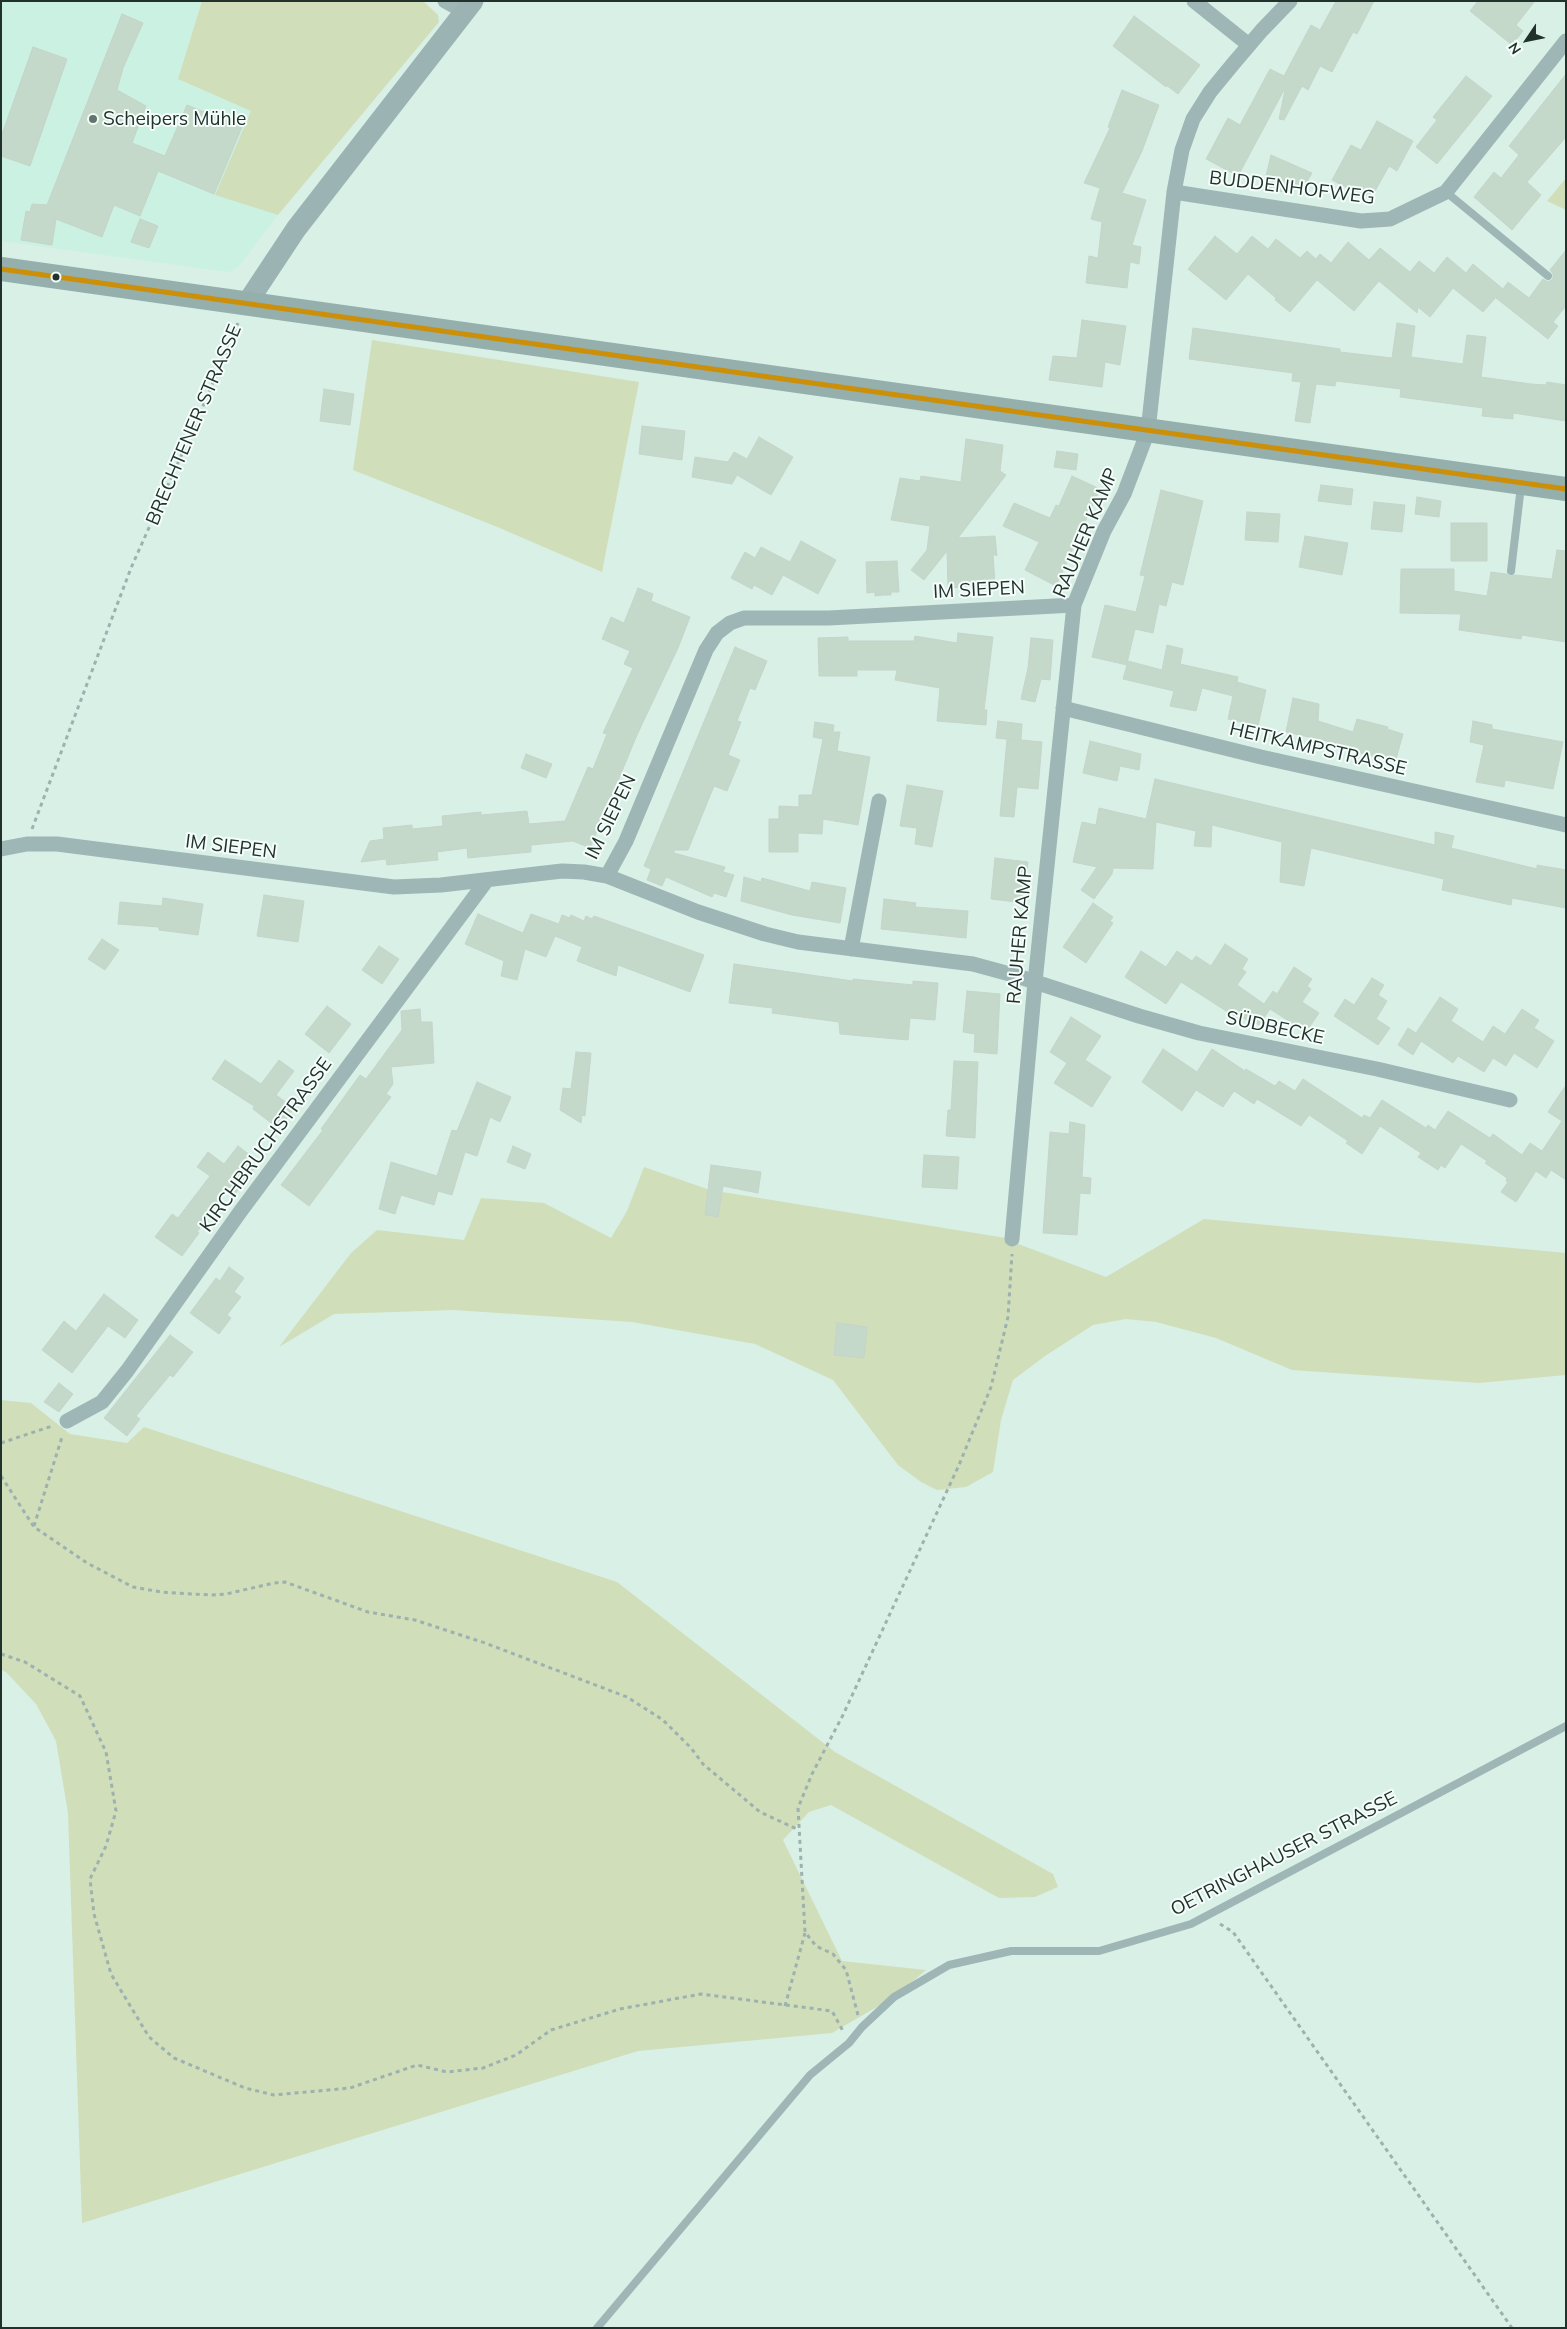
<!DOCTYPE html>
<meta charset="utf-8">
<style>
body{margin:0}
#map{position:relative;width:1567px;height:2329px;overflow:hidden;background:#d9f0e7;font-family:Mulish,sans-serif}
canvas{display:block}
.frame{position:absolute;inset:0;border:2px solid #21312c;pointer-events:none}
.north{position:absolute;left:1502px;top:15px;width:50px;height:50px;-webkit-text-stroke:4px #f5fdfa;paint-order:stroke;rotate:236deg;font-size:14px;font-weight:700;line-height:20px;text-align:center;color:#21312c}
.north::after{content:'';display:block;margin:auto;width:18px;height:22px;background:#21312c;clip-path:polygon(50% 0,100% 100%,50% 72%,0 100%)}
</style>
<div id="map">
<canvas width="1567" height="2329"></canvas>
<div class="frame"></div>
<div class="north">N</div>
</div>
<script>
const context = document.querySelector('canvas').getContext('2d');
context.lineJoin = 'round';
function paint(path, color) { context.fillStyle = color; context.fill(path, 'evenodd'); }
const shape = rows => new Path2D(rows.map(r => 'M' + r).join(''));
function strokePath(path, color, width, dash) { context.strokeStyle = color; context.lineWidth = width; context.lineCap = dash ? 'butt' : 'round'; context.setLineDash(dash || []); context.stroke(path); }
function drawText(font, color, halo, rows, align = 'center') {
  context.font = font + ' Mulish,sans-serif'; context.lineWidth = 4; context.setLineDash([]); context.textBaseline = 'middle'; context.strokeStyle = halo; context.fillStyle = color; for (const [text, x, y, turn = 0] of rows) {
    context.save(); context.translate(x, y); context.rotate((+turn || 0) * Math.PI / 180); context.textAlign = isNaN(turn) ? turn : align; if (halo) context.strokeText(text, 0, 0); context.fillText(text, 0, 0); context.restore();
  }
}
const built = shape([
 [1,1,202,1,178,79,252,111,215,195,278,215,239,266,230,272,213,270,1,241]
]);
const green = shape([
 [202,1,423,1,438,15,439,22,278,215,215,195,251,111,178,79],
 [1566,178,1566,210,1547,201],
 [372,340,639,382,602,572,495,526,353,470],
 [644,1167,710,1190,1012,1239,1013,1242,1106,1277,1204,1219,1566,1253,1566,1375,1479,1383,1292,1370,1216,1338,1156,1322,1126,1319,1093,1325,1045,1356,1013,1380,1001,1420,993,1472,966,1487,937,1490,921,1482,898,1465,833,1380,755,1344,632,1322,454,1310,334,1314,279,1347,351,1253,377,1230,464,1240,481,1198,544,1203,611,1238,627,1211],
 [1,1400,31,1403,70,1434,127,1443,144,1427,617,1582,835,1752,1053,1874,1058,1887,1035,1897,999,1898,831,1805,809,1812,783,1840,842,1961,926,1970,894,1997,832,2033,638,2051,82,2223,68,1813,56,1741,36,1704,6,1672,1,1670]
]);
const building = shape([
 [1336,1,1374,1,1357,34,1353,32,1332,72,1320,66,1308,90,1302,86,1284,120,1279,119,1285,90,1284,90,1238,176,1206,159,1228,118,1240,125,1270,69,1284,76,1311,25,1320,30,1336,1],
 [1478,1,1535,1,1516,25,1523,31,1512,45,1470,11,1478,1],
 [122,14,143,23,123,68,117,90,146,106,132,143,165,156,187,105,242,127,214,194,158,171,140,216,114,205,102,237,56,219,52,245,21,240,26,211,30,212,32,204,47,205,122,14],
 [1134,16,1200,65,1178,94,1166,85,1166,87,1113,46,1134,16],
 [33,47,67,59,30,166,1,156,1,137,33,47],
 [1566,74,1566,137,1527,182,1541,195,1512,230,1474,197,1494,172,1501,178,1519,155,1509,146,1566,74],
 [1466,76,1492,96,1437,164,1416,147,1437,120,1433,117,1466,76],
 [1122,90,1159,105,1142,151,1122,193,1146,200,1132,245,1141,247,1139,264,1130,262,1127,288,1086,283,1089,256,1098,258,1102,222,1091,219,1100,188,1084,183,1110,128,1108,127,1122,90],
 [1377,121,1413,141,1397,171,1389,166,1370,200,1332,180,1351,145,1361,150,1377,121],
 [1271,155,1312,173,1304,187,1295,187,1293,193,1263,189,1271,155],
 [140,219,158,226,149,248,131,242,140,219],
 [1215,236,1237,254,1252,236,1268,249,1276,239,1300,258,1307,251,1316,259,1320,254,1331,263,1348,242,1369,260,1380,248,1410,272,1419,261,1434,273,1447,257,1466,273,1473,264,1503,289,1508,282,1529,298,1543,279,1548,282,1553,279,1553,274,1550,270,1566,250,1566,306,1553,322,1558,326,1548,339,1496,298,1497,296,1483,312,1453,288,1430,317,1418,307,1417,313,1379,281,1354,311,1317,280,1290,312,1275,300,1276,298,1248,274,1226,300,1188,269,1215,236],
 [1082,320,1126,326,1120,365,1105,362,1102,387,1049,380,1053,356,1077,358,1082,320],
 [1397,323,1415,326,1411,357,1463,364,1467,335,1486,337,1481,377,1531,384,1546,385,1547,382,1566,385,1566,421,1513,413,1513,419,1482,416,1483,408,1400,397,1401,389,1336,381,1335,386,1316,384,1310,423,1295,421,1301,382,1292,381,1293,373,1189,359,1193,328,1340,349,1340,352,1392,358,1397,323],
 [324,389,354,394,350,425,320,421,324,389],
 [642,426,685,431,682,460,639,454,642,426],
 [759,437,793,457,771,495,737,475,732,484,692,477,695,457,728,462,734,452,747,459,759,437],
 [966,439,1003,445,1000,471,1006,475,958,538,995,536,997,556,993,554,995,585,948,588,947,551,924,580,911,570,927,550,930,526,891,520,900,478,920,481,921,476,961,482,966,439],
 [1057,451,1078,454,1076,470,1054,467,1057,451],
 [1072,476,1100,489,1056,586,1025,570,1039,542,1003,526,1014,503,1050,518,1056,505,1059,506,1072,476],
 [1321,485,1353,489,1351,505,1318,501,1321,485],
 [1161,490,1203,501,1183,585,1172,582,1166,606,1159,604,1153,633,1135,629,1127,663,1128,661,1162,670,1167,645,1183,649,1180,664,1238,677,1236,687,1237,682,1266,690,1258,726,1228,719,1233,696,1202,688,1196,711,1170,706,1174,691,1123,679,1127,665,1092,657,1105,605,1136,612,1145,576,1140,575,1161,490],
 [1417,497,1441,501,1439,517,1415,514,1417,497],
 [1374,502,1405,505,1402,532,1371,529,1374,502],
 [1247,512,1280,514,1278,542,1245,540,1247,512],
 [1451,523,1487,523,1487,561,1451,561,1451,523],
 [1305,536,1348,543,1342,575,1299,567,1305,536],
 [801,541,836,560,818,594,783,575,772,595,754,585,752,589,731,578,745,552,755,558,761,547,790,562,801,541],
 [1557,550,1566,551,1566,642,1522,635,1521,639,1459,630,1461,614,1400,613,1401,569,1454,569,1454,591,1487,596,1491,572,1506,574,1510,576,1515,575,1552,579,1557,550],
 [897,561,899,592,891,592,891,595,883,595,875,596,875,592,867,593,866,562,897,561],
 [638,588,653,594,651,601,690,617,678,648,637,735,590,848,573,841,531,845,531,852,499,855,468,858,467,848,437,852,438,860,387,865,386,859,361,862,370,841,384,839,383,828,412,825,412,829,443,826,442,816,481,812,481,815,527,811,529,824,565,821,588,767,593,769,607,734,603,733,633,668,624,664,630,651,602,639,611,617,624,623,638,588],
 [958,633,993,637,984,710,987,710,986,725,937,721,940,688,895,680,897,670,857,670,857,676,819,676,818,638,848,637,848,641,914,641,915,636,957,643,958,633],
 [1031,638,1053,640,1050,680,1041,679,1035,702,1021,699,1028,668,1031,638],
 [735,647,767,661,755,690,750,688,737,721,741,722,728,755,740,760,727,791,714,786,688,850,674,850,674,853,725,867,723,872,734,875,726,897,714,893,712,897,666,877,662,886,647,880,651,869,644,866,735,647],
 [1293,698,1319,704,1318,721,1353,732,1357,719,1388,727,1387,729,1403,734,1396,759,1380,755,1379,758,1335,746,1336,743,1286,732,1293,698],
 [998,721,1022,724,1021,740,1042,742,1038,789,1017,787,1014,817,1000,816,1007,739,1014,740,996,738,998,721],
 [1473,721,1492,725,1492,729,1563,742,1553,789,1505,780,1504,787,1476,782,1484,745,1470,742,1473,721],
 [815,722,834,725,833,732,840,732,837,751,870,757,858,825,823,819,822,834,798,833,798,852,769,852,769,819,779,819,779,806,799,807,799,795,812,795,823,739,813,737,815,722],
 [1090,741,1141,754,1139,770,1120,766,1117,781,1083,773,1090,741],
 [526,754,552,764,546,778,521,768,526,754],
 [1155,779,1435,845,1435,832,1454,836,1451,848,1537,869,1537,865,1566,870,1566,908,1512,898,1511,905,1442,890,1444,879,1311,848,1304,886,1280,882,1282,842,1212,825,1211,847,1194,846,1196,831,1156,822,1153,869,1113,868,1112,874,1094,899,1081,890,1097,867,1073,862,1082,822,1096,825,1099,808,1146,819,1155,779],
 [907,785,943,791,932,847,915,844,917,828,900,826,907,785],
 [995,858,1028,862,1024,903,991,899,995,858],
 [744,877,761,882,762,878,810,891,812,882,846,888,840,923,792,915,741,901,744,877],
 [264,895,304,901,298,942,257,936,264,895],
 [163,898,203,904,198,935,159,930,159,927,118,924,120,902,162,906,163,898],
 [884,899,916,903,915,907,968,911,966,938,881,929,884,899],
 [1093,903,1113,917,1110,921,1113,923,1086,963,1063,947,1093,903],
 [478,914,523,933,531,914,559,924,562,915,570,918,571,915,584,921,586,916,592,919,594,916,704,955,690,992,618,965,616,976,577,961,582,947,555,936,546,957,525,949,517,980,501,976,504,961,465,944,478,914],
 [102,939,119,950,105,970,88,959,102,939],
 [1225,944,1248,959,1242,969,1246,972,1237,985,1264,1004,1273,991,1277,994,1294,967,1312,979,1307,986,1311,989,1302,1002,1319,1013,1306,1032,1270,1009,1259,1025,1250,1019,1248,1021,1239,1015,1237,1018,1181,982,1166,1004,1125,977,1141,951,1166,967,1177,951,1192,961,1196,956,1211,966,1225,944],
 [379,946,399,959,382,984,362,970,379,946],
 [734,964,853,981,853,979,913,985,913,981,938,983,935,1020,910,1018,908,1040,840,1034,839,1022,772,1013,773,1008,729,1003,734,964],
 [1372,978,1384,985,1378,995,1387,1001,1376,1019,1390,1028,1378,1045,1334,1016,1345,999,1354,1005,1372,978],
 [967,991,1000,994,997,1054,974,1052,975,1034,963,1032,967,991],
 [1440,997,1458,1009,1451,1021,1483,1042,1493,1026,1505,1034,1522,1009,1539,1020,1534,1028,1554,1041,1537,1068,1514,1053,1506,1066,1493,1058,1484,1072,1458,1056,1453,1063,1421,1041,1413,1055,1398,1045,1408,1028,1416,1033,1440,997],
 [327,1006,351,1024,329,1053,305,1034,327,1006],
 [420,1009,421,1022,432,1022,434,1063,391,1067,393,1084,386,1094,391,1097,309,1206,281,1185,323,1130,321,1129,360,1075,366,1079,402,1030,401,1011,420,1009],
 [1071,1017,1101,1036,1085,1060,1111,1077,1092,1107,1054,1083,1067,1063,1050,1052,1071,1017],
 [1163,1049,1197,1072,1212,1049,1245,1071,1246,1069,1275,1086,1279,1081,1295,1091,1303,1079,1362,1118,1364,1115,1370,1118,1382,1100,1426,1128,1428,1125,1435,1130,1448,1111,1490,1138,1493,1134,1522,1155,1530,1143,1542,1151,1562,1121,1548,1112,1566,1085,1566,1180,1551,1170,1546,1178,1536,1171,1516,1202,1501,1192,1508,1182,1506,1181,1507,1178,1485,1163,1487,1161,1461,1144,1445,1168,1441,1165,1438,1170,1418,1157,1421,1153,1380,1126,1362,1154,1346,1143,1348,1141,1309,1115,1301,1126,1257,1099,1254,1104,1234,1091,1223,1107,1196,1090,1182,1111,1142,1082,1163,1049],
 [576,1052,591,1053,585,1116,582,1115,581,1123,560,1110,563,1088,571,1089,576,1052],
 [225,1060,261,1084,279,1060,294,1071,276,1095,294,1108,279,1129,253,1109,254,1106,212,1079,225,1060],
 [954,1061,978,1062,975,1138,946,1136,948,1110,951,1110,954,1061],
 [477,1082,511,1097,500,1122,490,1117,477,1156,465,1152,452,1195,438,1191,434,1205,401,1195,395,1214,379,1209,391,1162,437,1176,452,1130,457,1131,477,1082],
 [1070,1122,1085,1125,1082,1177,1091,1178,1090,1194,1080,1193,1077,1235,1043,1233,1050,1132,1069,1134,1070,1122],
 [238,1146,259,1162,235,1194,228,1189,197,1232,199,1233,182,1256,155,1237,172,1214,178,1218,210,1176,197,1167,208,1152,224,1164,238,1146],
 [513,1146,531,1154,525,1169,507,1162,513,1146],
 [924,1155,959,1157,957,1189,922,1187,924,1155],
 [711,1165,761,1172,758,1193,723,1186,718,1217,705,1215,711,1165],
 [229,1267,244,1278,234,1292,241,1297,227,1315,231,1318,219,1334,190,1313,216,1278,220,1281,229,1267],
 [104,1294,138,1320,125,1338,108,1326,72,1373,42,1350,64,1321,76,1331,104,1294],
 [837,1323,867,1327,864,1358,834,1355,837,1323],
 [170,1335,193,1352,173,1377,170,1375,136,1416,140,1419,127,1436,104,1418,170,1335],
 [59,1383,73,1394,59,1412,44,1402,59,1383]
]);
const path = shape([
 [32,829,131,568,198,418,238,323],
 [1,1443,52,1426],
 [1,1476,34,1527,87,1563,133,1587,161,1592,210,1595,226,1594,274,1583,285,1582,368,1612,415,1620,485,1643,627,1697,663,1720,691,1748,703,1764,760,1812,799,1830],
 [34,1526,62,1437],
 [1,1654,25,1662,80,1696,106,1752,116,1811,106,1846,90,1879,94,1914,111,1974,149,2037,174,2058,245,2088,274,2095,350,2088,417,2065,447,2072,483,2068,516,2055,551,2030,620,2009,701,1994,832,2011,843,2031],
 [1220,1924,1233,1932,1512,2328],
 [785,2006,805,1933],
 [858,2015,846,1970,833,1954,816,1946,805,1932,798,1808,812,1774,843,1715,959,1465,991,1387,1008,1317,1012,1254]
]);
const lane = shape([
 [1446,192,1548,276],
 [1511,571,1521,486],
 [597,2328,810,2075,849,2043,862,2027,894,1997,949,1965,1011,1951,1099,1951,1191,1924,1566,1726]
]);
const street = shape([
 [445,1,465,12],
 [1194,1,1249,45],
 [1174,192,1361,221,1390,219,1446,192,1566,41],
 [1063,708,1261,757,1566,825],
 [1,849,27,844,57,844,394,887,441,885,562,871,584,872,607,876,698,912,765,934,798,942,973,964,1017,976,1139,1016,1199,1033,1377,1069,1510,1100],
 [607,876,626,841,706,650,717,633,730,623,744,618,829,618,1074,605],
 [851,949,879,801],
 [1012,1239,1035,982,1074,605,1104,531,1124,494,1148,431,1174,192,1182,150,1193,119,1210,92,1233,64,1262,30,1290,1],
 [67,1421,102,1402,127,1371,240,1212,487,880]
]);
const secondary = shape([
 [247,303,296,229,473,1]
]);
const primary = shape([
 [1,269,1566,489]
]);
const bus1 = shape([
 [1,269,1566,489]
]);
const markers = [
 [93,119,5,"#61746d"],
 [56,277,4.5,"#21312c"]
];
const poiNames = [
 ["Scheipers Mühle",103,119]
];
const streetNames = [
 ["BUDDENHOFWEG",1292,188,7],
 ["BRECHTENER STRASSE",194,425,-67],
 ["RAUHER KAMP",1086,533,-67],
 ["IM SIEPEN",979,590,-3],
 ["HEITKAMPSTRASSE",1318,749,13],
 ["IM SIEPEN",611,817,-64],
 ["IM SIEPEN",231,847,7],
 ["RAUHER KAMP",1020,935,-85],
 ["SÜDBECKE",1275,1028,12],
 ["KIRCHBRUCHSTRASSE",266,1145,-54],
 ["OETRINGHAUSER STRASSE",1284,1854,-27]
];
paint(built, '#cbf1e3');
paint(green, '#d0deba');
paint(building, '#c4d9c9');
strokePath(building, '#c5d4ca', 1);
strokePath(path, '#9db1ae', 3, [4, 4]);
strokePath(lane, '#9eb6b5', 8);
strokePath(street, '#9eb6b5', 15);
strokePath(secondary, '#9bb4b3', 21);
strokePath(primary, '#95afac', 24);
strokePath(bus1, '#cc8f09', 5);
for (const [x, y, r, color] of markers) { const dot = new Path2D(); dot.arc(x, y, r, 0, 2 * Math.PI); context.fillStyle = color; context.fill(dot); strokePath(dot, '#f5fdfa', 2); }
drawText('19px', '#21312c', '#f5fdfa', poiNames, 'left');
drawText('19px', '#21312c', '#f5fdfa', streetNames);
</script>
